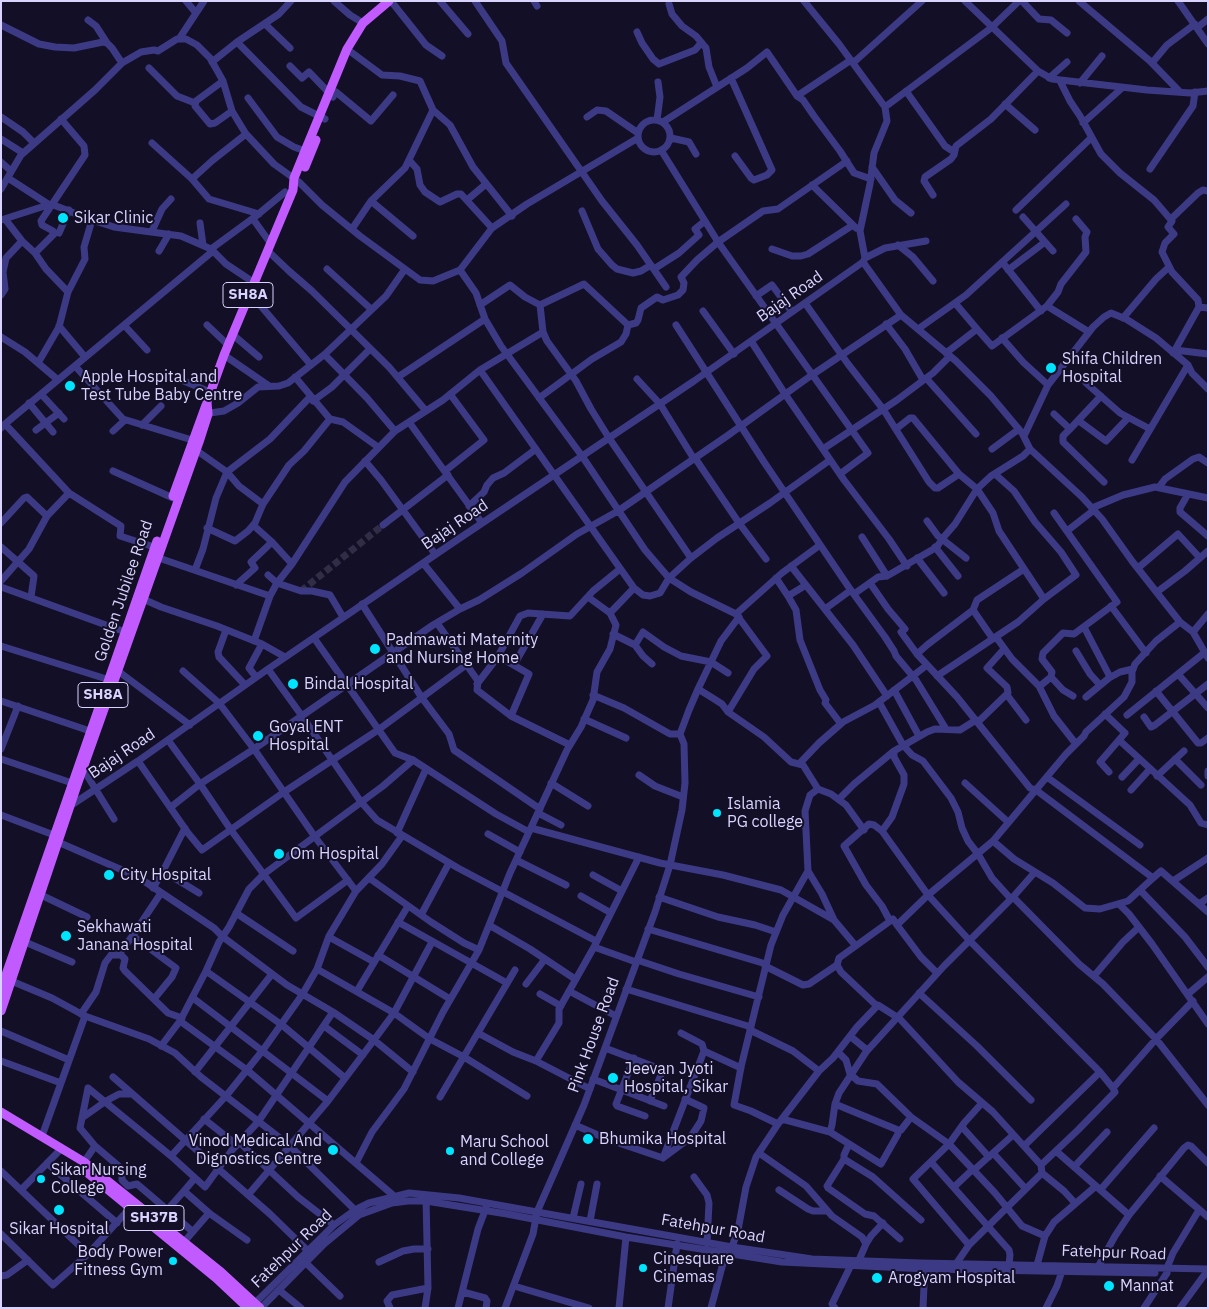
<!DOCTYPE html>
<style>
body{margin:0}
#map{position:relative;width:1209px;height:1309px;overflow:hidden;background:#130f26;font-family:"IBM Plex Sans",sans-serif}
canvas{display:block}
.frame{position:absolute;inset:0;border:2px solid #d9d4ff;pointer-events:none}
</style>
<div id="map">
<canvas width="1209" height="1309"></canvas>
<div class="frame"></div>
</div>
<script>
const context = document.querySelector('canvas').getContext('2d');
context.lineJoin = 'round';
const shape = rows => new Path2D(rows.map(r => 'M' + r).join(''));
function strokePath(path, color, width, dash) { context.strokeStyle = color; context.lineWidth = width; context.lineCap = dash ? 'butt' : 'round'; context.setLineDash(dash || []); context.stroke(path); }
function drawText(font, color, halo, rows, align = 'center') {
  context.font = font + ' "IBM Plex Sans",sans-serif'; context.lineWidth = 4; context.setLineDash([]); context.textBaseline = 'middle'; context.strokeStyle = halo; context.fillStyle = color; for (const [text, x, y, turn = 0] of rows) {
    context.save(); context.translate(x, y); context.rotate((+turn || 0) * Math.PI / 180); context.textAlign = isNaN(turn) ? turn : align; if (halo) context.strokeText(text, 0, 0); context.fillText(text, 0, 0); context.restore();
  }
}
const minorTunnel = shape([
 [301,591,383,525]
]);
const minor = shape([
 [186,1,196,13],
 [334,1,350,15,363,23],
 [391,1,426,45,442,56],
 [440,1,468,34],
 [475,1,502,41,506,63,602,201,637,245,666,287],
 [534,1,537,6],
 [804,1,839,44,885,107,887,121,874,153,870,184,860,231,865,258,863,262,901,315,956,361,991,396,1022,433,1030,449,1082,497,1102,519,1132,561,1180,622,1193,632,1208,658],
 [965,1,1038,71,1052,79,1147,90,1190,93,1208,91],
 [1022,1,1039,19,1051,20,1067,33],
 [1079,1,1150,61,1180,92],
 [1178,1,1208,44],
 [669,4,672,14,682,26,696,36,706,48,709,67,717,87],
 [88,20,96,26,107,43],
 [265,24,290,48],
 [1,25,39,44,55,47,74,48,103,42,107,43,112,48,122,63,141,52,154,50,158,51,177,39,186,39,197,45,210,58,218,72,223,81,232,111,238,121,246,134,274,164,299,182,322,205,360,236,420,280,433,281,460,270],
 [1198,27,1208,19],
 [637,32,642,43,653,59,659,64,695,50,701,43],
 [179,39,204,1],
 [237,42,301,107,325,119],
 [351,52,382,75,400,76,420,81,433,110,450,125,473,167,512,216],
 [212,62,237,42,279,14,291,1],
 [853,63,922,1],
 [1152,63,1167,45,1195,24],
 [290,66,302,78,309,72,333,97],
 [149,68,177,96,195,103],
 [731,78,772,170,767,175,754,180,751,178,735,156],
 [1049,78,1067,62],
 [223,81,196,101,195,106,210,124,215,123,232,111],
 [1060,81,1070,101,1080,116,1101,154,1120,173,1154,200,1172,221,1168,227,1174,234,1165,243,1162,252,1172,272,1198,300,1199,307],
 [1080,83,1102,56],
 [906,91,945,146,951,150,954,149],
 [336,92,371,121,393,95],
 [797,96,803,100,814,116,840,151,854,173,871,179],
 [248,98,277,137,294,147,308,152],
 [1005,104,1035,130],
 [885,107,991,28,1019,1],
 [1,117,23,132,33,142],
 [587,117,597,110,606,111,638,133],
 '638 136a16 16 0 1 1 32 0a16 16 0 1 1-32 0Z',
 [657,120,660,97,658,82],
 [663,122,747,68,767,52,797,96,851,60],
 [1083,123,1122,88],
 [638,138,527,204,492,228,460,270,476,293,485,319,501,346,582,456,645,550,669,578,691,592,736,614,767,656,754,669,728,712],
 [671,138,689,142,696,154],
 [1,139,23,153],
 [152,143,192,179,209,199,259,214],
 [661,150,718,242,868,453,840,474],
 [409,160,417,169,420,185,425,192,440,202,457,194,461,194,492,228],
 [1,162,11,171],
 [872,167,895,200,911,213],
 [1150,169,1193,106,1195,92],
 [8,178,48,204],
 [192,179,213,160,246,134],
 [812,185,856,228],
 [1,189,21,155,95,90,122,63],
 [933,195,924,181,925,177,951,159,954,155,956,146,991,119,1038,71],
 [467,200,486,184],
 [371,201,413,236],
 [1016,210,1091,138],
 [582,211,598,249,612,265,617,269,633,273,641,271,651,265],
 [1023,217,1053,251],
 [5,219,22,241,35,253,46,269,68,292],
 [253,219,271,244],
 [1171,219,1198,193,1203,190,1208,191],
 [1,220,51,204,92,220,114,227,181,236,211,249,256,216,285,192],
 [200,223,203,245],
 [352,229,371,201,405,168,433,110],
 [152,231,162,209,171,199],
 [59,233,69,210],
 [898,245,913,257,933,281],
 [772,249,792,256,801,256,808,254,853,225],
 [159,251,169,234],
 [213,251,226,264,253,282],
 [268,251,289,271,312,291,389,367,426,411],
 [35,253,54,234,53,231,42,225,41,221,85,155,84,146,61,119],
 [865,258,885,248,926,241],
 [1003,263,1041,311],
 [327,269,371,309],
 [654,269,679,253,699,235,695,229,705,221],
 [1008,270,1045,242],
 [249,292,311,365],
 [1,295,5,289,3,272,6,258,22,241],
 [756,296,772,285,792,312],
 [805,303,848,364,883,409,929,482,935,488,938,488,959,474,977,489,993,513,999,531,1044,599,1018,622,937,676],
 [955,303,977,329],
 [480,305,510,285,525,297,540,305],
 [1047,306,1058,292,1061,284,1086,252,1085,237,1087,232,1076,219],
 [703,311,734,354],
 [1123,318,1156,279,1169,267],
 [886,324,905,349,923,380],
 [124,325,147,350],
 [207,325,228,345],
 [676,325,764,462,850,589,885,637,894,651,896,656,916,680,946,729],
 [59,326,85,357],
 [918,329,966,295,1066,204],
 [543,332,540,305,584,284,628,325,636,323,638,320,641,308,657,297,663,300,678,295,683,290,684,283,681,277,697,260,718,242,763,211,778,209,847,161],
 [232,334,259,357],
 [1,337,25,352,58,380],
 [1002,338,1023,362,1048,385],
 [751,341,785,394,844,480,889,539,907,566],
 [1175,350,1199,307,1208,308],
 [946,353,977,329,992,346,1047,306,1089,332],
 [1173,353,1175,350,1208,354],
 [224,355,269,386],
 [325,355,367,398,395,431],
 [38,363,59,327,68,292,85,259,84,247,92,220],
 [75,366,123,419,192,440],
 [480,370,634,588,643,595,650,596,660,593,669,578,691,558,717,538,770,503,830,460],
 [398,377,485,319],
 [926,378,976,434],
 [179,379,210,392],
 [637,379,660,404,694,459],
 [1086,383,1120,413,1150,429],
 [41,394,64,419],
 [539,398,592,359,621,342,626,334,628,325],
 [313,401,332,387,370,349],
 [29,403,53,432],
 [203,414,224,411,238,403,258,387,279,386,288,383,325,354,386,296,405,269],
 [1054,414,1070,429,1101,396],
 [330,419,343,422,378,447],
 [1079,421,1106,441,1128,418],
 [409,422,482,523],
 [5,424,213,251,211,249],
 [142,425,161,406],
 [1,428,5,424,69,493,47,516,29,549,1,581],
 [896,429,910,418,913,418,959,474],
 [1070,429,1063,436,1063,442,1104,482],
 [36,430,59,413],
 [113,431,125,420],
 [1024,436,1048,385,1093,327,1104,317,1111,313,1126,319,1156,338,1188,365,1192,373,1208,389],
 [823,449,897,400,933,373,950,356],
 [992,449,1019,429],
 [196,450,227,472,239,486,263,504,289,465,304,451,330,419,295,377],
 [695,458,739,523,766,559],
 [1132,460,1188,365],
 [365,461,381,480,435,554],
 [113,471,173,498],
 [445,471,484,440,450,394],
 [995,474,1014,491,1035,522,1061,552,1076,575,1044,599],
 [1159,487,1165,479,1193,459,1199,457,1208,463],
 [69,493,121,526,120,536,154,547],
 [1188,494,1180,508,1180,512,1208,536],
 [469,506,484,492,487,485,493,478,504,473,536,449],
 [1092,508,1123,495,1155,487,1208,498],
 [1,523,24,498,27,497,47,516],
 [253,525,272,542,292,564,277,583,268,575],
 [383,525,448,475],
 [207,528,235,541,248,531,255,523,263,504],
 [1067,531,1094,510],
 [862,537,887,576],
 [1,547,34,576,31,597],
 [935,547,958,576],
 [153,556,270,596,277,583,301,591,312,591,330,595,343,617],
 [917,558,944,593],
 [966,558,942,539,955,524,977,489,991,476,1023,456,1030,449],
 [423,563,460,609],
 [292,564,345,482,395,431,443,400,480,370,543,332,547,341,576,381,591,409,609,438,691,558],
 [791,566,853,645,887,696],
 [1138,568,1178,534,1200,558],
 [195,570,203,549,216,498,227,472,270,439,310,397],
 [776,578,788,596],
 [870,583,888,609,905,629,901,632,917,654,957,697,1030,788,1036,790,1153,878,1161,871,1208,912],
 [236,585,255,568,251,562,272,542],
 [806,585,788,596,796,610,800,640,820,690,826,700,825,703,841,724],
 [1,587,128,633],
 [1157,592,1185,571,1208,551],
 [854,594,878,577,887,576,937,547,942,539,938,536,927,521],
 [143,599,161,607,217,626,262,644,285,657],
 [362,604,422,698,449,734,454,750,540,809],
 [1111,606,1146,653],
 [825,609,851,590],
 [973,610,977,600,1024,569],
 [610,613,634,588],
 [736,614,782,573,820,545],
 [437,623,478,681,477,690,511,716,570,745],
 [1084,627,1110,677],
 [226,630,218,652,219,657,245,685],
 [1193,632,1208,614],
 [613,634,635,645,643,632,664,647,681,656,711,662,728,673],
 [996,637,1012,659,1039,686,1054,716,1076,744],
 [314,638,395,753,413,760,496,814,529,832],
 [254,641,270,596],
 [635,645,643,656,652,664],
 [1,646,113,681],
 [1076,651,1090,674,1100,685],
 [917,654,927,645,973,610,993,639],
 [498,656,529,674,511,716],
 [514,665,543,614],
 [268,669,302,716,361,802,377,820,458,868,596,941],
 [118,671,190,725],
 [183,671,219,703,254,749,315,837,356,891],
 [1178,674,1208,708],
 [256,677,249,668,262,644],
 [1051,677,1063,690,1073,696],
 [477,684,497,658,520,616,528,613,570,616,593,591,620,569],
 [1040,686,1051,677,1052,672,1042,659,1043,653,1063,633,1074,634,1117,602,1054,513],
 [698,689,721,641,739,617],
 [894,690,919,736],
 [1156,691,1198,743,1201,743,1208,738],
 [593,695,624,708,670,734,680,734],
 [1007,695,1026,720],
 [1086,697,1109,678,1120,672,1133,669],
 [1,701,90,731],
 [879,702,903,745,912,755,923,761,951,798,958,812,962,828,968,841,978,854,992,878,1011,899],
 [1105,714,1125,733,1119,740,1190,805,1201,823,1208,825],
 [1127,715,1204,653],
 [1144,717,1151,727,1155,725,1208,684],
 [584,719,626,738],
 [978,722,1008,693,1007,687,987,668,1004,649],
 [168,740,200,784,231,830,296,918,348,880],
 [1,749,18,706],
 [1,759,72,783],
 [1175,759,1201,785],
 [138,761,188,833,202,850,284,792,378,730,466,665],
 [799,764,819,743,843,722,875,705,927,665],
 [83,769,114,819],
 [1208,771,1208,776],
 [1109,772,1100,762,1119,740],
 [639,775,655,786,683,797],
 [1157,776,1184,751],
 [1047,777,1140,845],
 [1122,777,1139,759],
 [551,783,588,806],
 [965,783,1008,822],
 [1131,790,1150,769],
 [839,799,854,784,894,751],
 [70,806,138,761,268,669,448,546,694,381,863,262],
 [171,807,200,784,254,749,433,625,460,609,479,600,522,573,577,534,618,511,727,436,809,377,901,315],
 [538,813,561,825],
 [1,815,59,837],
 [531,828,660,863,723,875,781,890,834,920],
 [882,831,892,817,904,784,904,775,894,757,894,751,927,732,935,729,960,730,976,720],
 [397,833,426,769],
 [488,834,520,852],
 [402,836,382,864,356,891,329,936,317,969,394,1013,430,1039,464,1057,527,1096],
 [993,841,1014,859,1053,883,1085,908,1100,909,1128,901,1153,878],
 [58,842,138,877,214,928,223,937,287,985,333,1012,374,1040,413,1072],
 [516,860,566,885],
 [163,871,199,893],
 [593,875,622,891],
 [369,878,431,922,464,943,479,950],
 [1173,881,1208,858],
 [153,888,163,871,185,828],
 [1140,890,1185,937,1208,967],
 [41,895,87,917],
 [581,896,611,913],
 [659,897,718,917,755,925,776,932],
 [1013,897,1079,964,1103,984,1156,1039,1208,1105],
 [1119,904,1129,914,1152,944,1208,1024],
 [1199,904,1208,898],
 [236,913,293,951],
 [421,915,449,863],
 [890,921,882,906,866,885,844,846,869,824,874,825,882,831,928,895,969,940,1100,1072,1113,1088,1115,1092,1078,1130,1041,1165],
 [398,922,507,983],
 [489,925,530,949,575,979],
 [897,925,921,957,937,973],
 [648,929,766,964],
 [133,936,176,968,172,977,154,999],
 [329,937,374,962],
 [25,942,72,962],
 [855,945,834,920,822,894,808,871,805,811,810,795,818,789,831,794,846,805,864,830],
 [594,947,636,962],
 [119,953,125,959,123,968,125,971,168,1013,182,1018],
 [378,955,450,999],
 [637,960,679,974,759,997],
 [765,966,803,985,809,984,837,965],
 [206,971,282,1025,345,1078],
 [1094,976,1123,942,1139,927],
 [9,980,52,998,85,1016,42,1136],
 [526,984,545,959],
 [626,989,751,1027],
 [357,991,408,906],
 [569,991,616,1016],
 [919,993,977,1046,1031,1100],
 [540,994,561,1006],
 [1188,994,1208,977],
 [193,998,328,1101],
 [877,1006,841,972,837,965,839,958,893,919,897,925,928,895,993,841,1066,754,1084,736,1086,732,1124,697,1132,682,1132,672,1135,664,1156,641,1180,622],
 [81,1014,96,992,105,963,111,955,118,955,131,938,161,893],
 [85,1016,149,1039,175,1053,201,1077,289,1145,355,1210],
 [180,1021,247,1070,394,1196],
 [324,1026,363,1055],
 [750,1030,793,1051,819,1071],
 [1,1031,69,1060],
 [478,1033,513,1052,536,1061,590,1089],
 [850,1036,867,1050],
 [161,1046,180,1021,206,971,219,942,229,927,249,889,264,874,383,786,413,760],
 [605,1048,663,1070,650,1101],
 [704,1051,741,1068],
 [838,1052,846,1060,850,1074,858,1081,877,1084,911,1117,949,1144,995,1193,1022,1226,1045,1236],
 [634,1058,616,1104,617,1106,645,1116],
 [1,1061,61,1083],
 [536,1061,559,1023,559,1009,594,947,639,857],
 [195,1072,272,974],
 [113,1077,270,1214,307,1250],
 [593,1079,664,1106],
 [1113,1088,1156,1039,1193,1001],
 [440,1097,515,970],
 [982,1103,964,1123,962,1127,989,1157],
 [835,1104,898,1130,901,1130,911,1117],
 [82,1118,106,1101,119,1094,132,1094],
 [204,1119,237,1145],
 [782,1119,830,1132,832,1125,835,1104,839,1093,866,1052,944,966,1013,897,1035,872],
 [964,1123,949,1144,913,1179,969,1245],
 [778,1124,751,1111,734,1105,741,1067,771,945,783,915,808,871],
 [575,1125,607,1139,663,1158],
 [830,1132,881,1164,898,1134,898,1130],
 [239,1142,298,1197,334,1225],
 [849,1144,844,1155,844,1159,873,1177,921,1220],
 [1024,1146,1100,1072],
 [1056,1151,1129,1215],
 [759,1153,806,1186,832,1216,862,1237,866,1244,859,1260],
 [993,1153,1025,1188],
 [171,1156,226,1096,263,1050,302,995,317,969],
 [663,1158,704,1051,702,1044,681,1033],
 [663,1158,690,1138,701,1121,704,1108,685,1099],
 [844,1159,827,1186,828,1188,865,1214,874,1216,900,1239],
 [84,1162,95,1146],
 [931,1162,1009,1250,1010,1255,1009,1265],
 [47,1163,117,1223],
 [356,1163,372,1132,404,1089,443,1012,479,950,510,873,567,750,581,727,593,700,597,672,610,649,616,625,610,613,588,597],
 [1074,1167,1107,1132],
 [974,1170,1013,1135],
 [1,1171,88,1254],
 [1042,1173,1064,1191,1075,1203],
 [1160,1176,1208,1217],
 [694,1177,707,1195,709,1203,707,1243],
 [954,1187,973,1169],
 [1101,1189,1154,1128],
 [21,1190,59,1151],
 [779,1190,808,1209,813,1211,827,1211],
 [248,1195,328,1101,374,1040,394,1013,432,942],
 [168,1209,184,1191],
 [209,1213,247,1240],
 [573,1218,581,1184],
 [590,1221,597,1184],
 [192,1231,137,1184,128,1186,122,1180,122,1169,95,1146,80,1128,88,1088,171,1156,205,1187,232,1150,258,1122,333,1012],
 [1,1234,53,1285,88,1254,130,1208],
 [184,1242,209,1213,184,1191,195,1178],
 [866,1244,871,1236,883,1223],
 [732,1247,738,1230,746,1187,756,1157,778,1124,819,1071,833,1058,857,1027,878,1005,900,1019,958,1082,993,1112,1041,1165,1042,1173,969,1245,956,1264],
 [379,1262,403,1251,414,1249,428,1249],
 [306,1263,340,1296],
 [1037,1265,1045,1236,1054,1222,1096,1186],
 [1098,1267,1115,1236,1129,1215,1184,1148,1188,1145,1191,1146,1208,1163],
 [1167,1268,1173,1253,1199,1210],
 [1,1276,7,1275,28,1260],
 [514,1286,589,1308],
 [279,1290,301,1308],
 [463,1292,485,1298,487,1301,486,1308],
 [255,1303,334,1225,355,1210,369,1203,409,1193,459,1198,732,1247,812,1259,920,1263,1208,1269],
 [261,1308,324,1244,359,1215,392,1203,408,1201,426,1201,507,1214,626,1237,782,1262,927,1269,1155,1273],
 [390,1308,387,1301,392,1295,428,1288],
 [425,1308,428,1288,426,1197],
 [458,1308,478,1229,486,1208],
 [505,1308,533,1234,537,1212,584,1105,655,912,670,865,682,810,685,783,684,744,680,734,689,710,698,689,711,697,722,704,728,712,764,737,791,762,803,765,818,789],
 [619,1308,626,1237],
 [668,1308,677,1244],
 [711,1308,726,1252],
 [835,1308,832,1304,852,1263],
 [923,1308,924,1286,928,1266],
 [1046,1308,1057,1286,1062,1271],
 [1144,1308,1167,1273],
 [1180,1308,1205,1274]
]);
const major = shape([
 [305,167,316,140],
 [173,496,206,405],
 [1,989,157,541],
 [1,1011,77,785,199,442,208,414,207,402,224,355,293,190,294,178,305,151,347,49,363,23,389,1],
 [1,1112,84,1162,221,1272,260,1308],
 [84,1170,216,1278,248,1308]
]);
const markers = [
 [63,218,6,"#00e5ff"],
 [1051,368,6,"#00e5ff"],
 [70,386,6,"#00e5ff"],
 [375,649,6,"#00e5ff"],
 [293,684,6,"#00e5ff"],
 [258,736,6,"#00e5ff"],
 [717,813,5,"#00e5ff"],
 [279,854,6,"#00e5ff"],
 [109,875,6,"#00e5ff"],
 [66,936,6,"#00e5ff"],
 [613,1078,6,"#00e5ff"],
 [588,1139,6,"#00e5ff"],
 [333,1150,6,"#00e5ff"],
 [450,1151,5,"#00e5ff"],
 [41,1179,5,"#00e5ff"],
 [59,1210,6,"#00e5ff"],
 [173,1261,5,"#00e5ff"],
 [643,1268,5,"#00e5ff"],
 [877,1278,6,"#00e5ff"],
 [1109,1286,6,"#00e5ff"]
];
const shields = [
 [248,295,50],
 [103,695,50],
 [154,1218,60]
];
const shieldNames = [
 ["SH8A",248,295],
 ["SH8A",103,695],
 ["SH37B",154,1218]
];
const poiNames = [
 ["Sikar Clinic",74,218],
 ["Shifa Children",1062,359],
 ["Hospital",1062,377],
 ["Apple Hospital and",81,377],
 ["Test Tube Baby Centre",81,395],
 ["Padmawati Maternity",386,640],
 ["and Nursing Home",386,658],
 ["Bindal Hospital",304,684],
 ["Goyal ENT",269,727],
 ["Hospital",269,745],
 ["Islamia",727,804],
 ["PG college",727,822],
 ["Om Hospital",290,854],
 ["City Hospital",120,875],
 ["Sekhawati",77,927],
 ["Janana Hospital",77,945],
 ["Jeevan Jyoti",624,1069],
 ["Hospital, Sikar",624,1087],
 ["Bhumika Hospital",599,1139],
 ["Vinod Medical And",322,1141,"right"],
 ["Dignostics Centre",322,1159,"right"],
 ["Maru School",460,1142],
 ["and College",460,1160],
 ["Sikar Nursing",51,1170],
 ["College",51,1188],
 ["Sikar Hospital",59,1229,"center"],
 ["Body Power",163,1252,"right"],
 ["Fitness Gym",163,1270,"right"],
 ["Cinesquare",653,1259],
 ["Cinemas",653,1277],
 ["Arogyam Hospital",888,1278],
 ["Mannat",1120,1286]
];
const streetNames = [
 ["Bajaj Road",790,297,-35],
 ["Bajaj Road",455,525,-34],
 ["Golden Jubilee Road",124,591,-71],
 ["Bajaj Road",122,754,-34],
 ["Pink House Road",594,1035,-70],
 ["Fatehpur Road",713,1229,10],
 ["Fatehpur Road",292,1249,-44],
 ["Fatehpur Road",1114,1253,2]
];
strokePath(minorTunnel, '#312d47', 7, [7, 3.5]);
strokePath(minor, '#3d3a85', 7);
strokePath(major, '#c25bff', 9);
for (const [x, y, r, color] of markers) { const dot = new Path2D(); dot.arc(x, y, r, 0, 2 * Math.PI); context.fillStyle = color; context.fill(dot); strokePath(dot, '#130f26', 2); }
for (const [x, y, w] of shields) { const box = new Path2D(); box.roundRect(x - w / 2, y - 12.5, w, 25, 4); context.fillStyle = '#130f26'; context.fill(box); strokePath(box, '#d9d4ff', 1); }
drawText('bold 15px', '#d9d4ff', null, shieldNames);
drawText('16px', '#d9d4ff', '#130f26', poiNames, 'left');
drawText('16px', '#d9d4ff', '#130f26', streetNames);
</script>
